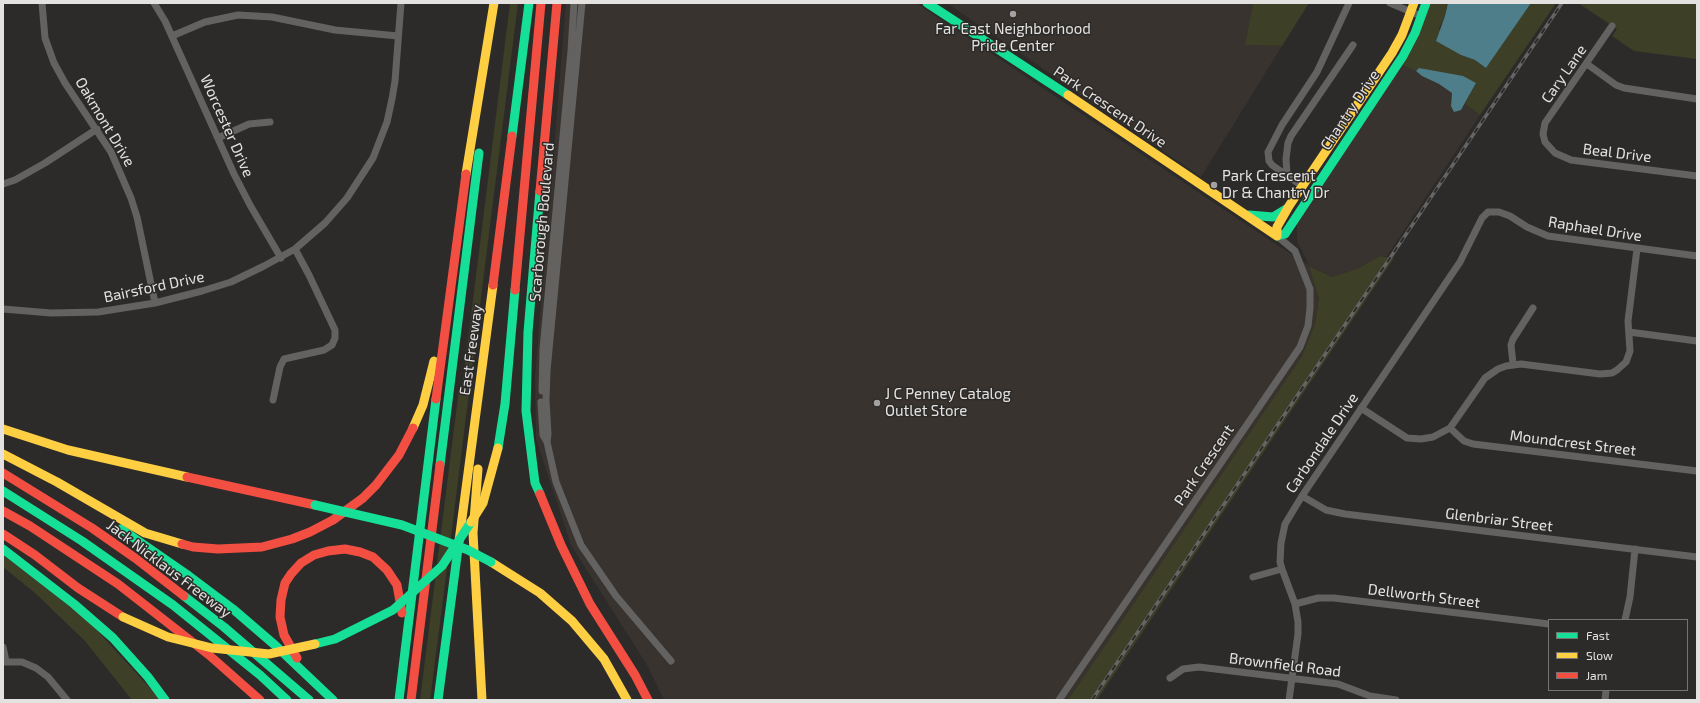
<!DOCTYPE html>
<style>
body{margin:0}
#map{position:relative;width:1700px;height:703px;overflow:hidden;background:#2c2b2a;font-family:"Exo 2",sans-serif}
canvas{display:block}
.frame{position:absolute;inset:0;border:4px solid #e4e2e1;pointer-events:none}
.legend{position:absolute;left:1548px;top:619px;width:140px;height:72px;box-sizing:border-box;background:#2d2b29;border:1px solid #767473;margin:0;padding:5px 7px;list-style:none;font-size:12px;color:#e4e2e1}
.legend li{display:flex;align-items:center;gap:8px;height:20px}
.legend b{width:20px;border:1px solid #767473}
</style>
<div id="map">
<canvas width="1700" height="703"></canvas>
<div class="frame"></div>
<ul class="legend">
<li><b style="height:5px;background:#16e098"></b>Fast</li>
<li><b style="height:5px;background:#ffcf43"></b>Slow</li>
<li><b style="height:5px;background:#f24e42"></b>Jam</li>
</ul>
</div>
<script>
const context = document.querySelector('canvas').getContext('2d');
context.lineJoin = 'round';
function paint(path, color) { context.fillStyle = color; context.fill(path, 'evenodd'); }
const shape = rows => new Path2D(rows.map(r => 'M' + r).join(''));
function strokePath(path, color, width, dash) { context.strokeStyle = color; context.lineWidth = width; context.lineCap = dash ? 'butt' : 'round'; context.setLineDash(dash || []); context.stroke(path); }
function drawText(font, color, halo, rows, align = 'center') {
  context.font = font + ' "Exo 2",sans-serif'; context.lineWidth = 3; context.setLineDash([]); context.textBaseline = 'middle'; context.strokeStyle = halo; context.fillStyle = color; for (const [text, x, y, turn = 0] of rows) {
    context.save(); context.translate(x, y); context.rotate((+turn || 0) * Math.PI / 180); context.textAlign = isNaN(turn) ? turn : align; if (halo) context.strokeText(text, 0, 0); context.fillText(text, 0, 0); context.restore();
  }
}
const built = shape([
 [566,3,916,3,1280,247,1309,265,1297,241,1297,223,1402,65,1416,71,1422,76,1439,84,1452,93,1451,106,1461,110,1465,104,1480,115,1387,256,1380,256,1359,268,1332,277,1310,266,1319,302,1315,324,1302,356,1068,700,664,700,647,665,571,545,536,439,535,377],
 [947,3,1253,3,1245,45,1282,46,1201,177]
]);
const green = shape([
 [510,3,518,3,443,600,430,700,420,700,459,389,462,388],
 [1253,3,1309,3,1282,46,1245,45],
 [1430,3,1448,3,1445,16,1439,29,1461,55,1475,60,1486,68,1531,3,1556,3,1480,115,1465,104,1476,83,1419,68,1416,71,1402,65],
 [1578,3,1697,3,1697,59,1634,51,1612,36,1617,29],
 [1380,256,1394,258,1097,700,1068,700,1302,356,1315,324,1319,299,1309,266,1332,277,1359,268],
 [3,555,82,614,161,700,132,700,85,641,35,593,3,567]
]);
const water = shape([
 [1448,3,1531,3,1486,68,1475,60,1461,55,1436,41,1445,16],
 [1419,68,1463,76,1476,83,1461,110,1454,112,1451,106,1452,93,1439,84,1422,76,1416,71]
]);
const street = shape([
 [42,3,45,38,54,63,65,83,111,152,131,198,137,217,155,303],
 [154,3,165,21,234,174,250,205,281,258],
 [582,3,547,371,546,400,548,434,547,442,556,482,581,545,616,596,671,661],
 [1390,3,1421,16],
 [1612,26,1545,123,1543,134,1545,142,1555,153,1571,160,1697,176],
 [172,36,205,22,238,15,272,17,335,30,398,36],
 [1587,64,1616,85,1624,88,1697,99],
 [218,138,249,124,270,122],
 [1287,175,1286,159,1288,143,1291,136,1353,45],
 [3,184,15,180,45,163,97,129],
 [1302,186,1272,165,1269,161,1268,152,1282,125,1317,72,1349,3],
 [3,309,51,313,98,312,155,303,202,291,231,282,264,266,295,249,325,223,347,198,373,158,387,122,392,99,395,81,401,3],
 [1629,332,1697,341],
 [1513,364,1511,345,1513,339,1533,308],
 [542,391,543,349,571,51,574,3],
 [273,400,280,367,284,359,324,350,332,345,335,338,335,330,309,275,295,249],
 [541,402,543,435,547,442],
 [1361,408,1407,438,1421,439,1433,437,1450,428,1485,378,1498,369,1506,366,1521,364,1600,374,1612,373,1617,370,1626,362,1630,351,1628,321,1637,249],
 [1450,428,1464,441,1473,444,1697,471],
 [1302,496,1326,510,1345,514,1697,557],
 [1253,577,1282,569],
 [1295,604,1318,598,1334,598,1549,624],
 [1625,620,1630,597,1635,549],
 [3,647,6,661],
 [3,662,22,662,36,668,48,677,67,700],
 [1170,678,1183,669,1199,667,1338,684,1370,696,1396,700],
 [1059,700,1300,347,1308,326,1310,308,1310,289,1295,251,1277,236],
 [1289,700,1298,634,1298,622,1295,604,1282,569,1280,562,1281,543,1285,524,1302,496,1460,262,1482,218,1488,212,1499,212,1510,216,1527,227,1548,236,1697,256],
 [1605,700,1606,690]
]);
const fast = shape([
 [927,3,1068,95],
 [512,136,529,3],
 [1249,215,1273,217,1286,209],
 [1277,236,1285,234,1403,56,1415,33,1426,3],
 [498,448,505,404,515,290],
 [440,465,479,153],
 [3,491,82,541,173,605,260,675,287,700],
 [540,494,535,483,526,411,528,332,540,191],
 [121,529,189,576,233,609,276,646,333,700],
 [3,549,74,604,113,638,148,677,165,700],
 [184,596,224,627,309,700],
 [399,700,436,399],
 [438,700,459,541]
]);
const slow = shape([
 [1068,95,1277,236],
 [466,174,494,3],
 [1277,236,1277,227,1289,206,1392,53,1402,35,1414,3],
 [413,428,423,405,434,361],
 [3,429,68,450,187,477],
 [3,454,57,482,145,533,182,544],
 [478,469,473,533,482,700],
 [459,541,493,285],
 [491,562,540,593,572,621,604,659,627,700]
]);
const jam = shape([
 [540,191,557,3],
 [493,285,512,136],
 [515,290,541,3],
 [436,399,466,174],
 [3,473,92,528,135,558,184,596],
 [187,477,315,505],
 [540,494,561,545,590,604,635,675,648,700],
 [3,511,30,526,118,584,209,655,260,700],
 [3,534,35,555,78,588,123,617],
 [182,544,193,547,218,549,262,547,292,539,310,532,333,520,363,498,376,485,399,455,413,428],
 [297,658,284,635,280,617,281,600,285,583,291,574,301,563,314,555,328,551,345,549,360,552,373,557,387,570,397,585,402,613],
 [411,700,440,465]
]);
const rail = shape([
 [1092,700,1562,3]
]);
const fastBridge = shape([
 [315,505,402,525,468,550,491,562],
 [315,644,335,639,393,610,442,566,471,522]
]);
const slowBridge = shape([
 [471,522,483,503,498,448],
 [123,617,168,637,212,648,269,654,315,644]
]);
const markers = [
 [1013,14,4,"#a4a2a1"],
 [1214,185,4,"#a4a2a1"],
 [877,403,4,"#a4a2a1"]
];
const poiNames = [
 ["Far East Neighborhood",1013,29,"center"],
 ["Pride Center",1013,46,"center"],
 ["Park Crescent",1222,176],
 ["Dr & Chantry Dr",1222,193],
 ["J C Penney Catalog",885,394],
 ["Outlet Store",885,411]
];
const streetNames = [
 ["Cary Lane",1564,74,-55],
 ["Park Crescent Drive",1110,107,34],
 ["Chantry Drive",1350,110,-56],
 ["Oakmont Drive",105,122,59],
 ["Worcester Drive",227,126,66],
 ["Beal Drive",1617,153,7],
 ["Scarborough Boulevard",542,222,-85],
 ["Raphael Drive",1595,229,9],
 ["Bairsford Drive",154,287,-12],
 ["East Freeway",471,350,-82],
 ["Carbondale Drive",1322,443,-56],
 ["Moundcrest Street",1573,443,7],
 ["Park Crescent",1204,465,-56],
 ["Glenbriar Street",1499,520,7],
 ["Jack Nicklaus Freeway",169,569,37],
 ["Dellworth Street",1424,596,7],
 ["Brownfield Road",1285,665,7]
];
paint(built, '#38332e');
paint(green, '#3d3f26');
paint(water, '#4e7e89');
strokePath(street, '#636261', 7);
strokePath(fast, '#16e098', 9);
strokePath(slow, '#ffcf43', 9);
strokePath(jam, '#f24e42', 9);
strokePath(rail, '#656565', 3.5);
strokePath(rail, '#2d2b29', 2, [6]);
strokePath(fastBridge, '#16e098', 9);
strokePath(slowBridge, '#ffcf43', 9);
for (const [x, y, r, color] of markers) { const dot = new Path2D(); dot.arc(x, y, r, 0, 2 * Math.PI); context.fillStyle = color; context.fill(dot); strokePath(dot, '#2d2b29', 1.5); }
drawText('15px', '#e4e2e1', '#2d2b29', poiNames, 'left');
drawText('15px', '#e4e2e1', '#2d2b29', streetNames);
</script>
